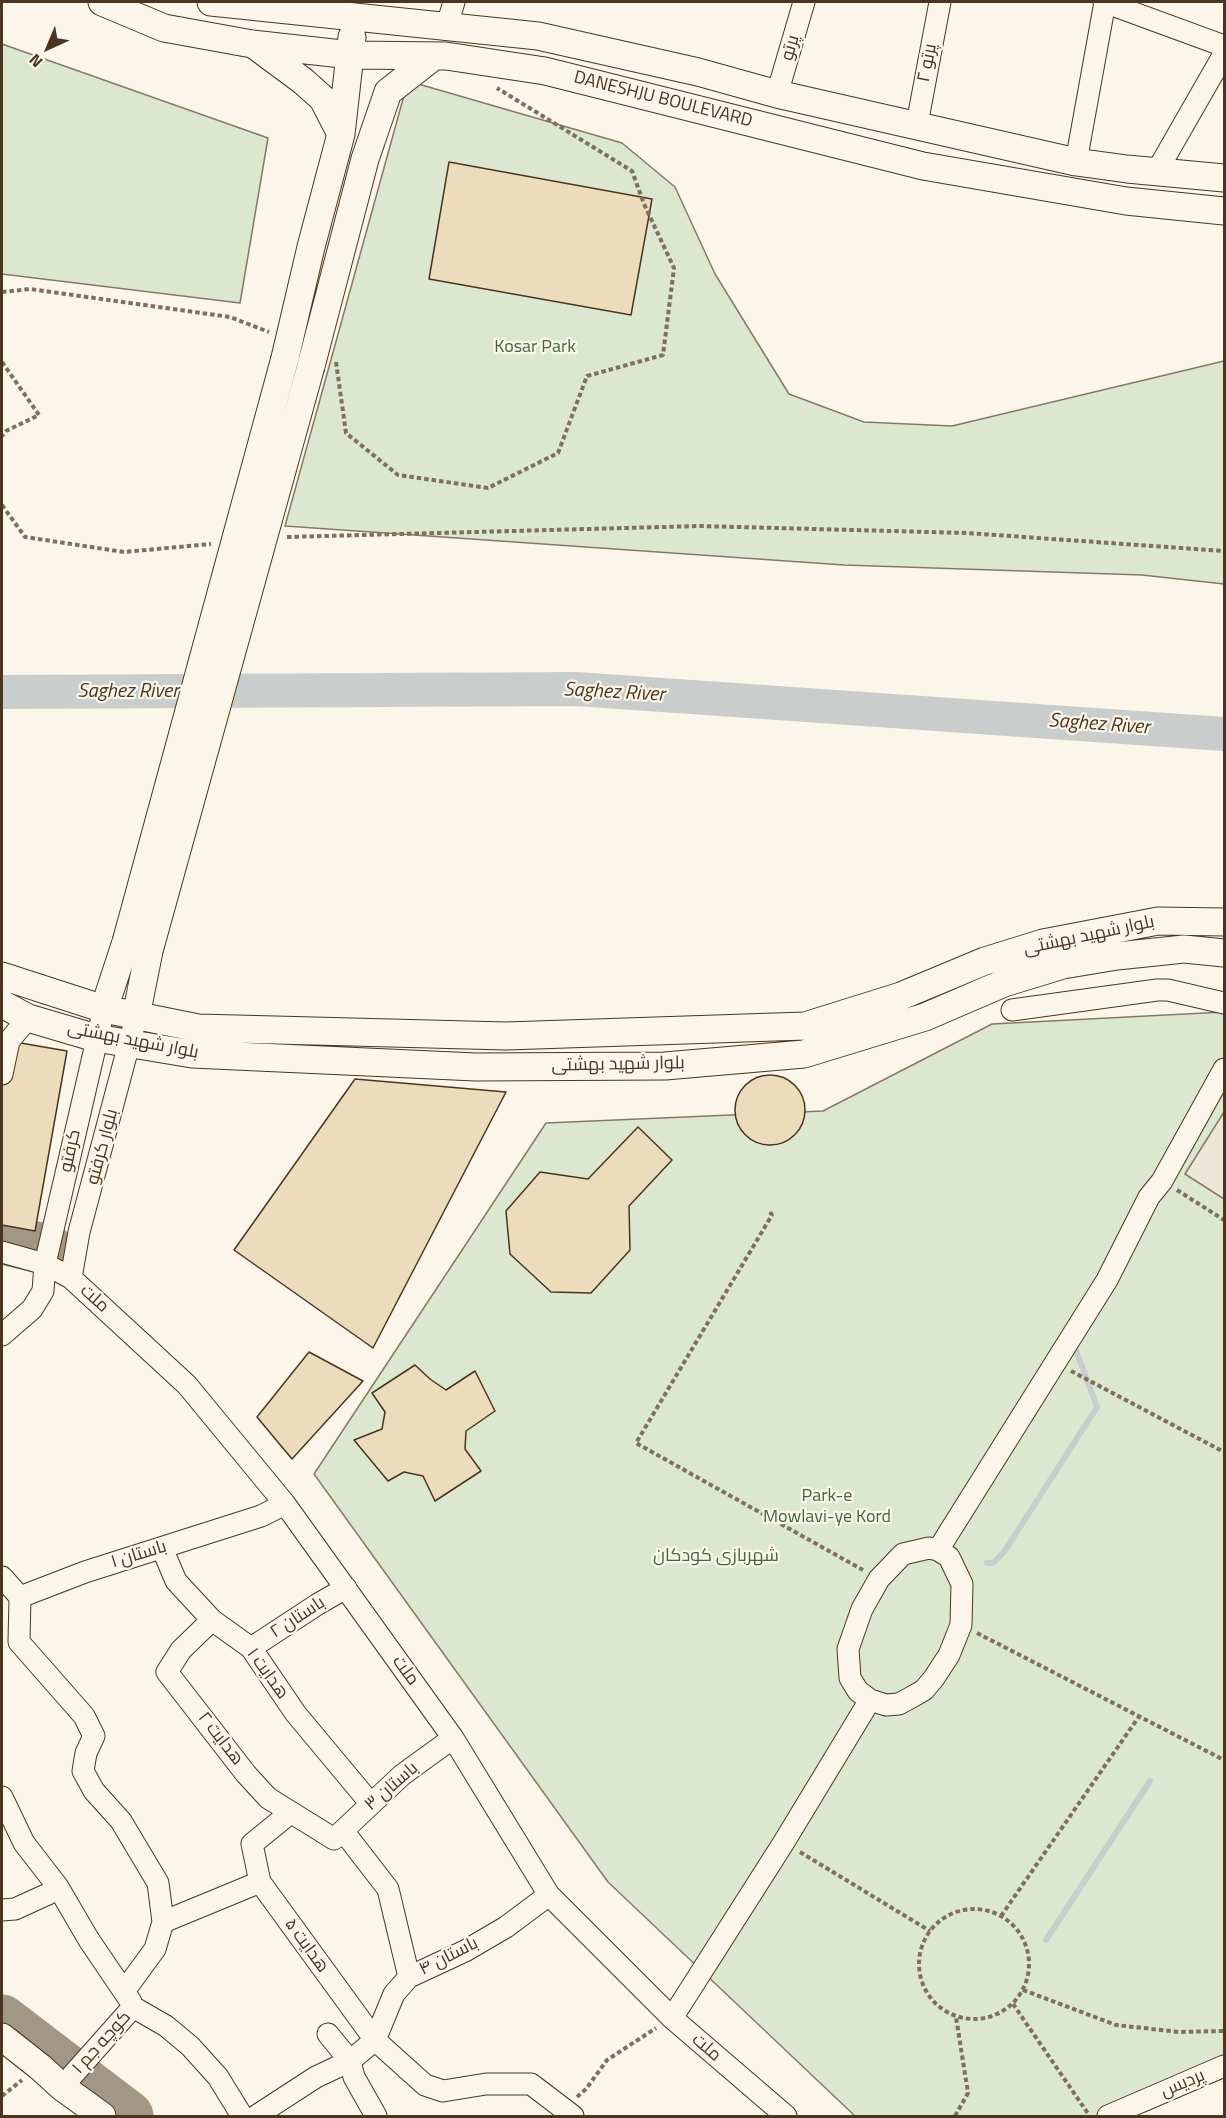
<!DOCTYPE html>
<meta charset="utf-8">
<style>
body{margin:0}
#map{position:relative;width:1226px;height:2118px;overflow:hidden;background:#fbf6e9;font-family:"Titillium Web",sans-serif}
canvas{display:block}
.frame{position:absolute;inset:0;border:3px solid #4a3520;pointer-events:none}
.north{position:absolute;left:18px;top:18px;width:60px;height:60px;-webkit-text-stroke:4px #fbf6e9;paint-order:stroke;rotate:224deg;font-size:16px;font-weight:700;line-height:24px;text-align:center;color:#4a3520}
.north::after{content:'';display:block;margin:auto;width:21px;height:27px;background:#4a3520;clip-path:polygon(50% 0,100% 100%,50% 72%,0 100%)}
</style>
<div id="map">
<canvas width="1226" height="2118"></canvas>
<div class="frame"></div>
<div class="north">N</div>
</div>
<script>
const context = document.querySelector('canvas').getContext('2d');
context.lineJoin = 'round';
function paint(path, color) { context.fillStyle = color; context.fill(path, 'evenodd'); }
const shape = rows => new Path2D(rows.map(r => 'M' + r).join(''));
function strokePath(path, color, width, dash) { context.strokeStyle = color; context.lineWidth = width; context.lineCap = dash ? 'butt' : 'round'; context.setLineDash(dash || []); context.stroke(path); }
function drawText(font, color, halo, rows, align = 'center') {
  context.font = font + ' "Titillium Web",Cairo,sans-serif'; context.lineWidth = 4.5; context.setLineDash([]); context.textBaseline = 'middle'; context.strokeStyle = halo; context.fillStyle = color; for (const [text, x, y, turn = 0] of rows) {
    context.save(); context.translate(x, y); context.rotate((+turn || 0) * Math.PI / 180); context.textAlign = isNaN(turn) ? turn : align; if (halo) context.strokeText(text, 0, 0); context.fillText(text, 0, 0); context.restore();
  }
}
const green = shape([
 [2,44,268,138,240,303,2,274,2,44],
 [408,81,622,143,675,187,715,274,789,394,864,422,952,426,1224,361,1224,584,1142,575,844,565,285,526,408,81],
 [1224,1012,1224,2065,1123,2116,855,2116,608,1882,314,1474,546,1123,823,1111,992,1024,1224,1012]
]);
const parking = shape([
 [1224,1112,1224,1199,1185,1174,1224,1112]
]);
const stream = shape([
 [987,1563,993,1563,1004,1552,1097,1407,1074,1345],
 [1046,1940,1150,1781]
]);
const river = shape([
 [2,692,576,689,1224,734]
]);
const taxiway = shape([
 [2,1239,49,1250],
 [2,2020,128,2116]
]);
const building = shape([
 [449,162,652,199,631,315,429,279,449,162],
 [9,1041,67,1051,35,1231,2,1225,2,1082,9,1041],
 '735 1110a35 35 0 1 1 70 0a35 35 0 1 1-70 0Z',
 [355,1079,506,1092,373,1348,234,1250,355,1079],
 [638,1127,672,1160,629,1206,630,1250,591,1293,551,1292,510,1254,506,1211,540,1172,588,1179,638,1127],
 [309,1352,363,1381,292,1459,257,1417,309,1352],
 [415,1365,430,1379,446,1390,475,1371,495,1411,466,1431,465,1449,481,1471,435,1501,423,1476,404,1472,388,1481,354,1440,382,1429,385,1412,372,1393,415,1365]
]);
const path = shape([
 [2,292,30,289,230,317,269,332],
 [2,362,39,415,6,431,2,436],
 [336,362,346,433,398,475,488,488,558,453,587,376,663,355,674,268,644,204,632,171,497,88],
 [2,505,25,537,124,552,211,544],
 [287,537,700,526,967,533,1224,551],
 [1177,1190,1224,1220],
 [770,1212,772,1215,636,1443,863,1570],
 [1071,1371,1224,1452],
 [977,1633,1224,1760],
 [800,1852,930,1931],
 '919 1964a55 55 0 1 1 110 0a55 55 0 1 1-110 0Z',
 [1001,1916,1140,1715],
 [1023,1990,1116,2025,1179,2032,1224,2031],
 [1013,2004,1089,2115],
 [2,2096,22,2080],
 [577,2097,586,2089,607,2060,656,2028],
 [955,2116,968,2093,956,2017]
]);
const minor = shape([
 [1104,2,1224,46],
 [447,25,454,2],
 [777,94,804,2],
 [917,124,940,2],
 [1076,162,1105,2],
 [1157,171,1224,54],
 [1012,1010,1157,990,1168,990,1224,1003],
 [2,1074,9,1041,28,1018],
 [2,1252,45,1264,71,1278,187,1385,285,1504,453,1738,549,1895,672,2018,786,2116],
 [71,1278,79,1232,133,1029],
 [2,1335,32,1309,43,1291,45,1264,104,1009],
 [162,1548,176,1581,212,1620,251,1648,296,1714,371,1804],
 [938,1550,1107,1280,1149,1197,1162,1181,1224,1069],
 [2,1577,20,1597],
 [20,1597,19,1642,84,1716,94,1736,86,1753,83,1771,94,1791,121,1821,158,1883,163,1922,155,1949,125,1990],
 [20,1597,85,1572,261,1516,285,1504],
 [212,1620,181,1650,167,1672,246,1774,268,1798,334,1839,402,1775,453,1738],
 [251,1648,318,1604,346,1588],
 [2,1797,24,1843,58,1887,89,1940,131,2002],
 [290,1813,252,1844,260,1882,375,2040,425,2085,443,2091,486,2084,531,2084,573,2116],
 [344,1832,388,1889,409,1977],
 [2,1910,15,1909,48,1894,58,1887],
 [163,1922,260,1882],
 [672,2018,784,1842,870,1700,886,1705,899,1704,910,1698,924,1690,934,1678,949,1655,961,1625,962,1584,949,1557,938,1550,929,1548,903,1554,879,1579,862,1609,848,1649,850,1678,858,1691,870,1700],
 [328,2034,350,2061,354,2077,376,2116],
 [375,2040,394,1994,409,1977,465,1951,506,1927,549,1895],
 [62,2087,133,2007,166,2026,190,2046,218,2077,242,2116],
 [256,2116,316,2077,350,2061,375,2040],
 [1108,2116,1224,2066]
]);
const major = shape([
 [102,2,164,28,252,44,351,55,446,56,545,71,923,166,1126,201,1224,211],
 [211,2,538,36,698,72,777,94,1076,162,1127,169,1224,178],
 [253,44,303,81,323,99,341,134],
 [285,358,311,247,341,134,352,37],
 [311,366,365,159,388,92,434,56],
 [2,976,104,1009,198,1028,506,1036,805,1026,901,996,985,961,1043,943,1158,921,1224,922],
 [2,1004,28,1018,96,1038,192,1054,476,1067,665,1066,804,1054,925,1017,1004,983,1063,965,1117,956,1184,949,1224,953],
 [104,1009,126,942],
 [136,1016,149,951],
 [2,2037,40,2067,62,2087,102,2116]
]);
const majorBridge = shape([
 [126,942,285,358],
 [149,951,311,366]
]);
const streetNames = [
 ["پرتو",791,48,-74],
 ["پرتو ۲",928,63,-79],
 ["DANESHJU BOULEVARD",663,100,14],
 ["بلوار شهید بهشتی",1089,936,-12],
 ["بلوار شهید بهشتی",133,1041,11],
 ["بلوار شهید بهشتی",618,1065,-1],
 ["بلوار کرفتو",103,1147,-75],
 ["کرفتو",71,1151,-78],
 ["ملت",94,1299,42],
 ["باستان ۱",139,1555,-17],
 ["باستان ۲",298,1618,-33],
 ["ملت",405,1671,54],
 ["هدایت ۱",267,1674,54],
 ["هدایت ۲",220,1739,52],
 ["باستان ۳",392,1787,-41],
 ["هدایت ۵",306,1946,54],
 ["باستان ۴",449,1957,-27],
 ["۱ کوچه جم",102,2043,-48],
 ["ملت",706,2048,41],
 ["پردیس",1183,2084,-23]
];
const parkNames = [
 ["Kosar Park",535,348],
 ["Park-e",827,1497],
 ["Mowlavi-ye Kord",827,1518],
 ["شهربازی کودکان",716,1557]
];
const waterNames = [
 ["Saghez River",128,692],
 ["Saghez River",614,693,3],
 ["Saghez River",1099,725,4]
];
paint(green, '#dce7d0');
strokePath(green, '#887966', 1.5);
paint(parking, '#ede7d9');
strokePath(parking, '#887966', 1.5);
strokePath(stream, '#c9cecd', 6);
strokePath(river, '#c9cecd', 34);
strokePath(taxiway, '#a29684', 51);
paint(building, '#ecdcbc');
strokePath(building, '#4a3520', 1.5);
strokePath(minor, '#4a3520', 23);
strokePath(major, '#4a3520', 29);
strokePath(path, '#7f6f5c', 4, [4.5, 3]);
strokePath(minor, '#fbf6e9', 21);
strokePath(major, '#fbf6e9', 27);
strokePath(majorBridge, '#4a3520', 29, []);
strokePath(majorBridge, '#fbf6e9', 27);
drawText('18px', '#4a3520', '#fbf6e9', streetNames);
drawText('18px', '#436837', '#fbf6e9', parkNames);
drawText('italic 20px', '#4a3520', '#fbf6e9', waterNames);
</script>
